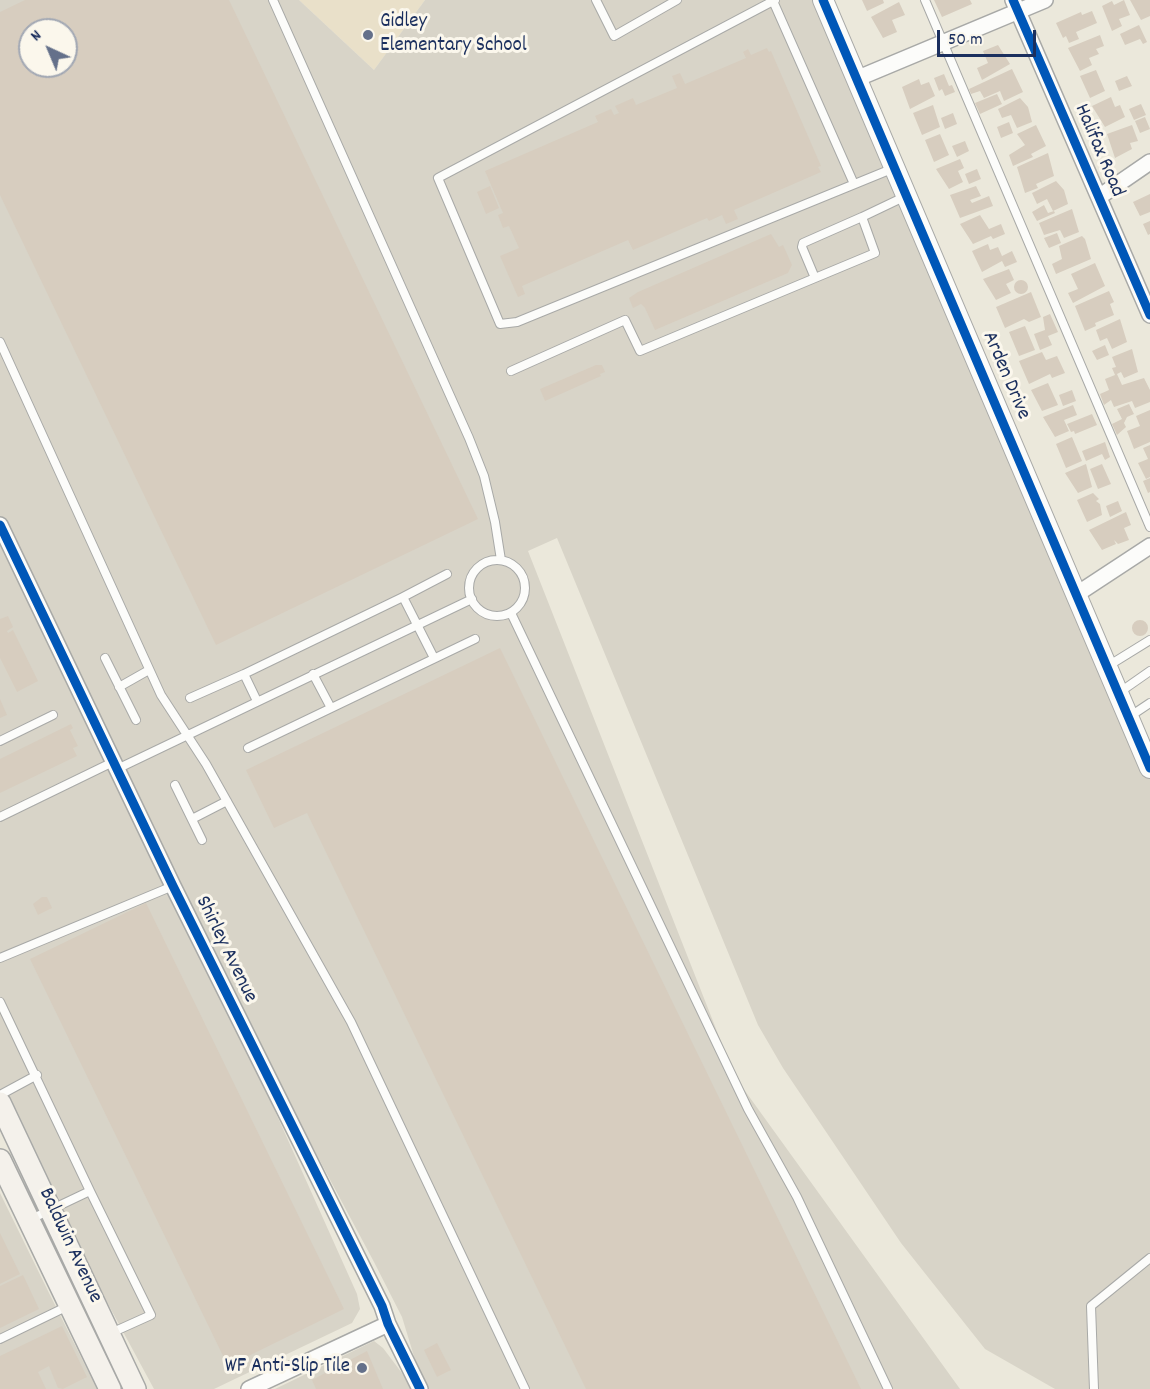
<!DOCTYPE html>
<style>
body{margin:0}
#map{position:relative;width:1150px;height:1389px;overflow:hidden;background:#ebe8db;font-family:Dekko,sans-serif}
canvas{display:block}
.north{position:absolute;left:18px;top:18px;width:60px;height:60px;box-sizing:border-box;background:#fbf7ec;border:2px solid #a1a7b3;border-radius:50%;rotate:316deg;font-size:16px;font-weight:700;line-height:24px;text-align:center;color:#1b2f5e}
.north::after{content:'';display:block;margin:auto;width:21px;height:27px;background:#64708a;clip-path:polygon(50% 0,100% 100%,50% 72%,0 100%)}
.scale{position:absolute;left:937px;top:30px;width:99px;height:27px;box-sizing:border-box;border:3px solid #1b2f5e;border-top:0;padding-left:8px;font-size:18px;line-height:21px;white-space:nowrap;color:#1b2f5e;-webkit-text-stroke:4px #fbf7ec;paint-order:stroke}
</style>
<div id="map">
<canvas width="1150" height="1389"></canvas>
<div class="north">N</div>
<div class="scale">50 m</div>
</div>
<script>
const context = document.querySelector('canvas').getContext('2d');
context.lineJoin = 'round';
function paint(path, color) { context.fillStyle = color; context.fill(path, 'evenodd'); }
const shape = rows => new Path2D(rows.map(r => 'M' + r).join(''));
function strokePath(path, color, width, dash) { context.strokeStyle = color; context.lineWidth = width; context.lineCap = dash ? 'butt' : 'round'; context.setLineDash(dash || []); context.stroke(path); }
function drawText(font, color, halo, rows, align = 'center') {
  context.font = font + ' Dekko,sans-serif'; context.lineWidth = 6; context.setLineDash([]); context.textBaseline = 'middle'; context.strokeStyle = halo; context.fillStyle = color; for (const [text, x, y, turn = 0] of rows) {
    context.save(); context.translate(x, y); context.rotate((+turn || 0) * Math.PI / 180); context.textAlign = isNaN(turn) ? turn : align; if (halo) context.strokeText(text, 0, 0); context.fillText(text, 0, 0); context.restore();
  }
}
const built = shape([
 [299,0,425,0,374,70]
]);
const industrial = shape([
 [0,0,299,0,374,70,425,0,823,0,1150,768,1150,1389,1055,1389,985,1349,901,1243,783,1068,758,1025,557,538,528,551,735,1077,960,1389,424,1389,402,1317,374,1262,179,897,357,1294,360,1309,352,1323,214,1389,154,1389,0,1104],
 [30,30,66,30,66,66,30,66],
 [0,1193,48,1291,97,1389,0,1389],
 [374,1341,383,1348,414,1389,275,1389]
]);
const building = shape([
 [25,0,229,0,478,519,216,645,0,195,0,12],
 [30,30,66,30,66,66,30,66],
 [862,0,883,0,884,3,867,11],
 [934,0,970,0,972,4,942,17],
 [1124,0,1130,15,1119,19,1122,26,1112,31,1102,6,1112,1,1114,5],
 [1130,0,1150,0,1150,16,1141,20],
 [899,2,905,15,892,20,897,32,883,38,871,17],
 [1092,11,1097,23,1076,32,1079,39,1069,43,1066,36,1063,38,1056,23,1081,12,1082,15],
 [1139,25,1147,42,1143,44,1140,39,1125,45,1120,34],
 [1100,35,1104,46,1096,49,1099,54,1089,58,1092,65,1080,71,1068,48],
 [998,45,1010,64,982,80,977,68,988,63,983,51],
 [767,48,769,52,771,51,821,166,818,167,821,172,734,210,738,219,726,224,722,215,709,221,707,218,633,250,628,240,522,286,525,294,518,297,500,256,519,248,509,226,503,228,498,215,503,213,485,171,598,122,595,116,611,109,614,115,619,113,615,106,633,98,636,105,677,88,672,76,680,73,685,84,746,58,743,52,748,49,751,55],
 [1012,69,1023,92,1004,101,1000,91,984,98,980,91,971,94,969,89],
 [1096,70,1105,91,1090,98,1080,76],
 [944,74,949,86,952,85,955,92,945,96,942,89,939,91,934,78],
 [1127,76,1132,86,1119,91,1115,81],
 [919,79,921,85,929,82,935,96,910,109,902,87],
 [997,94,1002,104,980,114,975,103],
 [1111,97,1115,107,1120,105,1125,117,1105,127,1092,106],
 [1020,98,1028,107,1032,122,1017,128,1011,115,1002,118,998,109],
 [1141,104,1146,115,1134,120,1129,109],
 [933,105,940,127,922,135,913,113],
 [953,113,957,124,945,129,941,118],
 [1145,117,1150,129,1140,133,1135,121],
 [1009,122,1013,133,1001,138,997,127],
 [1036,125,1046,146,1031,154,1033,157,1013,166,1009,155,1025,145,1017,134],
 [1132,125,1138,141,1130,143,1132,149,1115,158,1107,134],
 [940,134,949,155,934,162,925,140],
 [965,141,969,151,957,157,952,146],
 [1048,153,1054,176,1036,184,1038,188,1025,193,1017,167],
 [960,159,964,168,958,171,963,182,949,189,936,169],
 [977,169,981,179,969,184,965,174],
 [1056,181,1064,190,1068,204,1053,211,1047,199,1037,204,1032,193],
 [490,186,499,208,486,214,477,192],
 [976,186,981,196,970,200,972,203,989,196,993,206,960,218,950,195],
 [1150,194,1150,212,1140,216,1133,202],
 [1044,205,1048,213,1054,211,1055,213,1037,221,1032,212],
 [1072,209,1079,232,1064,238,1060,230,1044,235,1039,223],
 [980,215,989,229,1001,224,1005,234,993,239,991,236,973,244,960,224],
 [1150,221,1150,234,1148,235,1143,224],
 [1057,233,1061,243,1049,248,1044,238],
 [771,234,779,247,783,245,792,265,788,273,655,330,645,308,641,304,633,308,629,298,638,292],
 [1082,236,1085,239,1091,259,1056,274,1052,264,1062,259,1059,246],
 [988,244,990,250,998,247,1002,256,1012,251,1017,262,1005,267,1002,261,982,272,972,251],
 [1095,263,1105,286,1073,303,1068,293,1078,289,1071,274],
 [1009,269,1014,280,1006,284,1011,293,996,300,983,279],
 '1014 287a7 7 0 1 1 14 0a7 7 0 1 1-14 0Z',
 [1109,291,1114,302,1110,304,1114,315,1095,323,1096,326,1085,331,1075,306],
 [1031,292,1041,317,1029,322,1024,319,1005,328,996,307],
 [1050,314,1058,332,1048,336,1052,345,1040,350,1034,334,1045,330,1043,317],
 [1120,319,1127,342,1112,349,1107,338,1100,341,1096,330],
 [1025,326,1035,350,1019,356,1009,332],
 [1105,345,1109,355,1097,360,1092,351],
 [1132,349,1138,372,1124,378,1121,372,1117,374,1122,385,1144,378,1150,390,1150,402,1135,408,1132,401,1114,407,1111,400,1104,405,1100,394,1109,390,1105,379,1115,375,1112,368,1116,367,1112,357],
 [1042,352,1046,360,1057,356,1065,373,1052,378,1050,374,1029,384,1019,361],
 [596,365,602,365,605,372,600,374,601,376,545,401,540,389],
 [1048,383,1058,405,1042,411,1031,390],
 [1072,390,1076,401,1063,406,1059,395],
 [1129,404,1134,414,1127,417,1124,423,1126,427,1117,435,1112,424,1122,419,1117,409],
 [1073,405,1077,415,1064,420,1069,431,1055,437,1043,417],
 [1150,410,1150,442,1134,449,1127,431,1140,426,1136,416],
 [1092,414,1097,425,1075,434,1074,431,1071,432,1067,424],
 [1072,437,1082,461,1066,468,1056,444],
 [1105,442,1110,457,1105,460,1102,454,1086,461,1082,451],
 [1150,445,1150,477,1146,479,1138,463,1148,459,1143,448],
 [1086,464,1092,487,1078,493,1065,473],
 [1102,464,1111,484,1098,489,1090,469],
 [1150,478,1150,492,1148,493,1143,481],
 [1093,493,1099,499,1096,501,1100,504,1102,515,1087,522,1077,500],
 [1118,501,1122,511,1110,517,1106,506],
 [1126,512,1131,525,1124,528,1129,540,1118,544,1114,540,1116,544,1102,550,1089,530],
 [8,616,13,627,7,631,8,633,13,630,38,681,17,692,0,658,0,619],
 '1132 628a8 8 0 1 1 16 0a8 8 0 1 1-16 0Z',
 [500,648,861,1389,586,1389,307,813,274,828,246,770],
 [0,699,7,715,0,718],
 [71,724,73,728,70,730,78,746,73,748,77,756,0,793,0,759],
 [42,897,47,897,52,908,38,915,33,904],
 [146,903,344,1309,228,1366,30,959],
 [0,1233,20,1274,0,1284],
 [23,1275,39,1309,0,1328,0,1286],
 [62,1326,87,1377,63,1389,58,1388,49,1366,38,1372,46,1389,0,1389,0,1356],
 [437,1343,451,1370,437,1377,424,1350],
 [367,1351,383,1389,316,1389,312,1380]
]);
const service = shape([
 [273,0,469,438,484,476,495,522,501,560],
 [596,0,614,36,677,0],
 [775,0,438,178,500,324,517,322,894,168],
 [925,0,1150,527],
 [773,1,854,184],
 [815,278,802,247,803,243,862,217],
 [0,342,161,695,206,764,351,1022,525,1389],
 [511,371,625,320,640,351,875,253,862,217,906,196],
 '469 588a28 28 0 1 1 56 0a28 28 0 1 1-56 0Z',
 [403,597,447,574],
 [511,613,748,1109,797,1197,888,1389],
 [105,658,136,720],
 [1108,666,1150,640],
 [313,674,331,708],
 [119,687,149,670],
 [1120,692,1150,671],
 [190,698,244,674],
 [257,701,244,674,403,597,434,658],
 [1129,717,1150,703],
 [0,741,53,715],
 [248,748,475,639],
 [117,769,472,599],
 [175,785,202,840],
 [0,817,113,762],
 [192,819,227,801],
 [0,958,173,886],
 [0,1002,90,1191],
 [0,1095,37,1075],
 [29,1220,90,1191,151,1315,111,1333],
 [0,1339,68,1306],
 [1094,1389,1091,1306,1150,1258]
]);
const minor = shape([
 [1013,0,1150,315],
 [856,79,1045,0],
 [1099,197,1150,162],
 [0,525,173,886,382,1306,388,1324,420,1389],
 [1077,594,1150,546],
 [249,1389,388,1324]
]);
const tertiary = shape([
 [823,0,1150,768]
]);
const secondary = shape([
 [0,1103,135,1389],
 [0,1160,110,1389]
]);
const cycleway = shape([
 [823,0,1150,768],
 [1013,0,1150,315],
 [0,525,173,886,382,1306,388,1324,420,1389]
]);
const markers = [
 [368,35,6,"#64708a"],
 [362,1368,6,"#64708a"]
];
const poiNames = [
 ["Gidley",380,23],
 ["Elementary School",380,47],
 ["WF Anti-Slip Tile",350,1368,"right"]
];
const streetNames = [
 ["Halifax Road",1098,151,67],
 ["Arden Drive",1005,376,67],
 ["Shirley Avenue",225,950,64],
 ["Baldwin Avenue",69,1246,65]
];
paint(built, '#e9e0c9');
paint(industrial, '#d8d4c8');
paint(building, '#d7cdbf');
strokePath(service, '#a8a9a7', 10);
strokePath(minor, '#a8a9a7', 18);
strokePath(tertiary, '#a8a9a7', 22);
strokePath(secondary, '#a8a9a7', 24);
strokePath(service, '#fcfcfa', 8);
strokePath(minor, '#fcfcfa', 15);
strokePath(tertiary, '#fcfcfa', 20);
strokePath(secondary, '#f4f1eb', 21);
strokePath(cycleway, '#0057b8', 9);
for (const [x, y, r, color] of markers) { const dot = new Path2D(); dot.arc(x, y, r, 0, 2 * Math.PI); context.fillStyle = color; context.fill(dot); strokePath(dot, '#fbf7ec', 2); }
drawText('21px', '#1b2f5e', '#fbf7ec', poiNames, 'left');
drawText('21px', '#1b2f5e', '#fbf7ec', streetNames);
</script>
